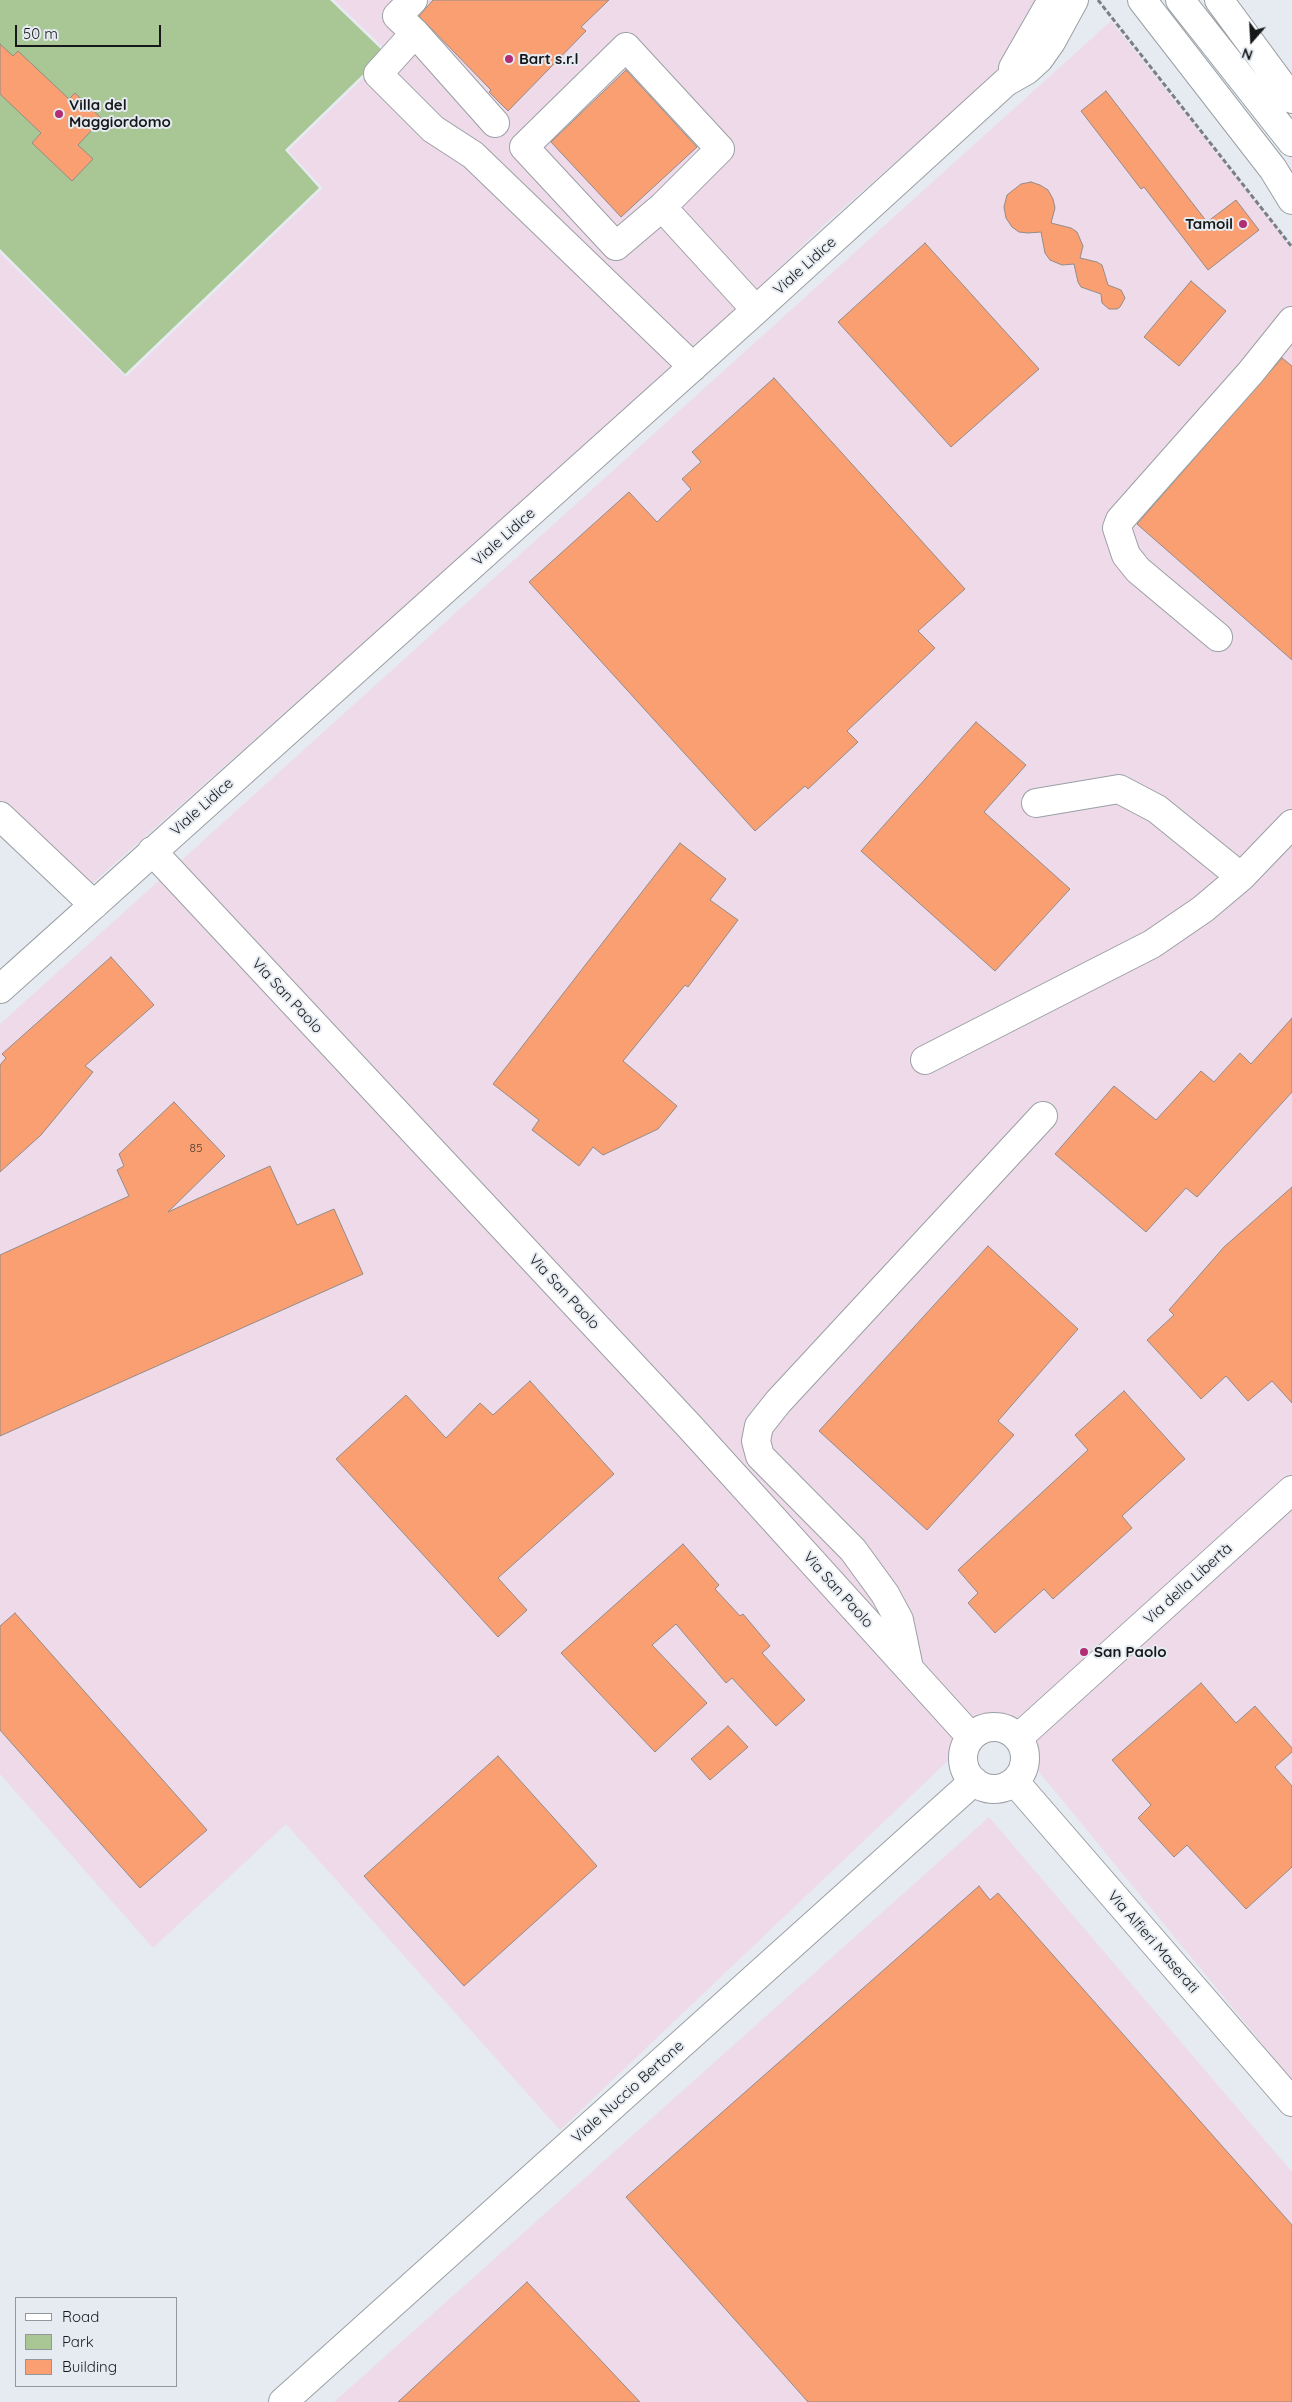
<!DOCTYPE html>
<meta charset="utf-8">
<style>
body{margin:0}
#map{position:relative;width:1292px;height:2402px;overflow:hidden;background:#e6ebf1;font-family:Quicksand,sans-serif}
canvas{display:block}
.legend{position:absolute;left:15px;top:2297px;width:162px;height:90px;box-sizing:border-box;background:#e6ebf1;border:1px solid #93979b;margin:0;padding:6px 9px;list-style:none;font-size:15px;color:#16181a}
.legend li{display:flex;align-items:center;gap:10px;height:25px}
.legend b{width:25px;border:1px solid #93979b}
.north{position:absolute;left:1227px;top:15px;width:50px;height:50px;-webkit-text-stroke:4px #e6ebf1;paint-order:stroke;rotate:199deg;font-size:14px;font-weight:700;line-height:20px;text-align:center;color:#16181a}
.north::after{content:'';display:block;margin:auto;width:18px;height:22px;background:#16181a;clip-path:polygon(50% 0,100% 100%,50% 72%,0 100%)}
.scale{position:absolute;left:15px;top:25px;width:146px;height:22px;box-sizing:border-box;border:2px solid #16181a;border-top:0;padding-left:6px;font-size:15px;line-height:18px;white-space:nowrap;color:#16181a;-webkit-text-stroke:4px #e6ebf1;paint-order:stroke}
</style>
<div id="map">
<canvas width="1292" height="2402"></canvas>
<ul class="legend">
<li><b style="height:6px;background:#fff"></b>Road</li>
<li><b style="height:14px;background:#a8c795"></b>Park</li>
<li><b style="height:14px;background:#f99f71"></b>Building</li>
</ul>
<div class="north">N</div>
<div class="scale">50 m</div>
</div>
<script>
const context = document.querySelector('canvas').getContext('2d');
context.lineJoin = 'round';
function paint(path, color) { context.fillStyle = color; context.fill(path, 'evenodd'); }
const shape = rows => new Path2D(rows.map(r => 'M' + r).join(''));
function strokePath(path, color, width, dash) { context.strokeStyle = color; context.lineWidth = width; context.lineCap = dash ? 'butt' : 'round'; context.setLineDash(dash || []); context.stroke(path); }
function drawText(font, color, halo, rows, align = 'center') {
  context.font = font + ' Quicksand,sans-serif'; context.lineWidth = 4; context.setLineDash([]); context.textBaseline = 'middle'; context.strokeStyle = halo; context.fillStyle = color; for (const [text, x, y, turn = 0] of rows) {
    context.save(); context.translate(x, y); context.rotate((+turn || 0) * Math.PI / 180); context.textAlign = isNaN(turn) ? turn : align; if (halo) context.strokeText(text, 0, 0); context.fillText(text, 0, 0); context.restore();
  }
}
const industrial = shape([
 [334,0,1040,0,1005,66,826,223,691,352,87,888,0,804,0,253,126,377,323,188,288,151,389,53],
 [1111,21,1292,248,1292,2080,994,1717,560,2130,286,1824,153,1948,0,1774,0,1024],
 [989,1817,1292,2172,1292,2402,334,2402]
]);
const green = shape([
 [0,0,330,0,385,53,285,150,319,188,125,374,0,249]
]);
const building = shape([
 [433,0,609,0,581,27,586,31,508,111,489,92,491,90,419,16,433,0],
 [0,44,13,56,18,51,69,99,75,93,102,119,78,145,93,159,72,181,32,143,41,133,0,94,0,44],
 [626,70,697,147,621,217,551,142,626,70],
 [1106,91,1207,222,1236,200,1259,230,1208,270,1144,187,1141,189,1081,111,1106,91],
 [1031,182,1040,185,1048,190,1053,199,1055,208,1051,223,1071,228,1077,232,1083,246,1080,258,1097,262,1102,265,1108,285,1121,290,1125,298,1120,307,1117,309,1109,309,1102,303,1101,294,1081,287,1078,282,1074,264,1062,265,1050,260,1045,253,1041,232,1028,233,1019,232,1012,227,1006,218,1004,207,1007,195,1021,184,1031,182],
 [925,243,1039,369,951,447,838,322,925,243],
 [1191,281,1226,311,1179,366,1144,337,1191,281],
 [1282,358,1292,366,1292,660,1137,524,1282,358],
 [774,378,965,589,918,631,935,648,847,731,858,742,808,789,805,786,755,831,529,582,629,492,657,522,691,489,682,479,701,462,692,452,774,378],
 [976,722,1026,765,984,812,1070,889,995,971,861,851,976,722],
 [680,843,726,879,710,900,738,920,688,987,685,985,623,1061,677,1106,658,1129,603,1155,593,1147,579,1166,532,1130,539,1120,493,1084,680,843],
 [111,957,154,1005,85,1066,93,1072,41,1135,0,1172,0,1065,6,1058,2,1054,111,957],
 [1292,1018,1292,1092,1197,1197,1186,1188,1146,1232,1055,1154,1114,1086,1156,1120,1201,1071,1214,1082,1240,1053,1251,1064,1292,1018],
 [174,1102,225,1156,168,1212,270,1166,297,1225,334,1209,363,1274,0,1436,0,1255,129,1196,117,1170,124,1166,119,1154,174,1102],
 [1292,1187,1292,1403,1272,1381,1248,1401,1226,1376,1201,1399,1147,1340,1174,1315,1169,1310,1224,1247,1292,1187],
 [988,1246,1078,1329,998,1421,1014,1435,927,1530,819,1431,988,1246],
 [530,1381,614,1474,498,1578,527,1610,498,1637,336,1459,406,1395,446,1438,480,1403,493,1415,530,1381],
 [1124,1391,1185,1459,1122,1516,1132,1528,1053,1599,1044,1589,995,1633,968,1603,978,1593,958,1570,1088,1450,1075,1435,1124,1391],
 [683,1544,719,1585,715,1589,740,1616,743,1614,770,1646,762,1653,805,1700,776,1726,732,1678,726,1683,676,1624,652,1645,707,1703,655,1752,561,1653,683,1544],
 [15,1613,207,1830,140,1888,0,1730,0,1626,15,1613],
 [1201,1683,1236,1723,1255,1706,1292,1748,1292,1752,1275,1767,1292,1786,1292,1867,1246,1909,1187,1845,1174,1857,1138,1818,1151,1805,1112,1760,1201,1683],
 [728,1726,748,1747,710,1780,691,1759,728,1726],
 [498,1756,597,1866,464,1986,364,1876,498,1756],
 [979,1886,990,1900,998,1893,1292,2225,1292,2402,808,2402,626,2197,979,1886],
 [527,2282,640,2402,398,2402,527,2282]
]);
const path = shape([
 [1098,0,1292,247]
]);
const minor = shape([
 [413,0,397,16,415,33,378,74,433,129,473,155,693,367],
 [1142,0,1273,169,1292,200],
 [1180,0,1292,142],
 [1219,0,1292,99],
 [415,33,495,123],
 [1013,68,1052,0],
 [662,207,720,149,626,47,524,147,616,246,662,207,756,310],
 [1218,637,1138,570,1126,555,1117,528,1120,520,1251,372,1292,321],
 [1036,803,1119,789,1157,809,1241,877],
 [0,816,94,905],
 [152,851,691,1428,971,1737],
 [0,989,756,310,1006,82,1027,70,1039,59,1051,42,1074,0],
 [925,1060,1152,944,1203,909,1241,877,1292,824],
 [909,1668,899,1620,885,1594,853,1550,760,1456,756,1441,759,1426,778,1402,1043,1116],
 '963 1758a31 31 0 1 1 62 0a31 31 0 1 1-62 0Z',
 [1018,1738,1292,1490],
 [1015,1782,1292,2102],
 [283,2402,974,1781]
]);
const markers = [
 [509,59,5,"#b12d74"],
 [59,114,5,"#b12d74"],
 [1243,224,5,"#b12d74"],
 [1084,1652,5,"#b12d74"]
];
const numberNames = [
 ["85",196,1148]
];
const poiNames = [
 ["Bart s.r.l",519,59],
 ["Villa del",69,105],
 ["Maggiordomo",69,122],
 ["Tamoil",1233,224,"right"],
 ["San Paolo",1094,1652]
];
const streetNames = [
 ["Viale Lidice",805,266,-42],
 ["Viale Lidice",504,537,-42],
 ["Viale Lidice",202,807,-42],
 ["Via San Paolo",287,996,47],
 ["Via San Paolo",564,1292,47],
 ["Via della Libertà",1188,1584,-42],
 ["Via San Paolo",838,1590,48],
 ["Via Alfieri Maserati",1153,1942,49],
 ["Viale Nuccio Bertone",628,2092,-42]
];
paint(industrial, '#eedae9');
paint(green, '#a8c795');
paint(building, '#f99f71');
strokePath(building, '#938c89', 1);
strokePath(minor, '#9ba0a5', 30);
strokePath(path, '#7c7f83', 3, [5, 2.5]);
strokePath(minor, '#fff', 28);
for (const [x, y, r, color] of markers) { const dot = new Path2D(); dot.arc(x, y, r, 0, 2 * Math.PI); context.fillStyle = color; context.fill(dot); strokePath(dot, '#e6ebf1', 2); }
drawText('12px', '#4f3a30', null, numberNames);
drawText('bold 15px', '#16181a', '#e6ebf1', poiNames, 'left');
drawText('15px', '#16181a', '#e6ebf1', streetNames);
</script>
